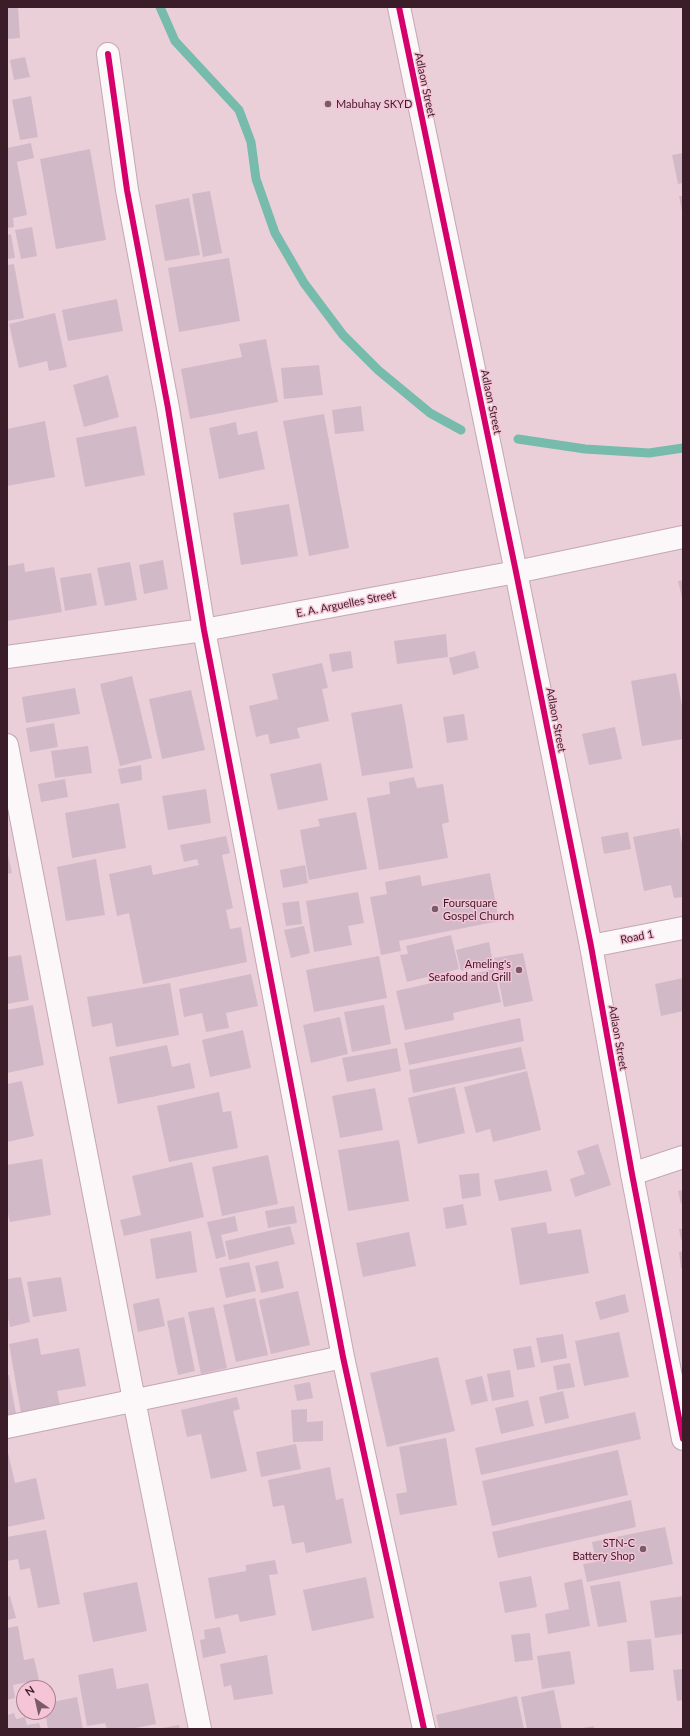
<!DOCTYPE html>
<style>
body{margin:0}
#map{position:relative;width:690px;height:1736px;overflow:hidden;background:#eacfd9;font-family:Lato,sans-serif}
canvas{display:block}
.frame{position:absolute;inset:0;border:8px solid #3b1d29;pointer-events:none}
.north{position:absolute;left:16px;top:1680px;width:40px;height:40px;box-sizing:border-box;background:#f5c4d6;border:1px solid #ab8191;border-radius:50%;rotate:326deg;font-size:11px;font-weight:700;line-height:16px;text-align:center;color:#3b1d29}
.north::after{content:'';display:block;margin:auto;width:14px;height:18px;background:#785b67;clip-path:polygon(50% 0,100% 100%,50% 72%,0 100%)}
</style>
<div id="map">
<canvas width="690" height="1736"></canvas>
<div class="frame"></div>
<div class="north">N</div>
</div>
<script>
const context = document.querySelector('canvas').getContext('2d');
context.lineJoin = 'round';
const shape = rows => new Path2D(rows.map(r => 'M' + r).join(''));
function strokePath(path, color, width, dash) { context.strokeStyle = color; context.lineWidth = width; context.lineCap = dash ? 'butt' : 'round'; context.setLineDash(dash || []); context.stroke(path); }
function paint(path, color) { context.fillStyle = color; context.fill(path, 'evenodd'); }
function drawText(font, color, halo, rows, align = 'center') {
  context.font = font + ' Lato,sans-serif'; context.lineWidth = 3; context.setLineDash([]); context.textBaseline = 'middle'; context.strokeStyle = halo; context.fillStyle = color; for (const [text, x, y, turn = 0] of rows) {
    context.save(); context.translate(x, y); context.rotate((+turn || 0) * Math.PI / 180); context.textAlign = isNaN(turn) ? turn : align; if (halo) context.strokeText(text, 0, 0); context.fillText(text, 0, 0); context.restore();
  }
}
const stream = shape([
 [160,7,175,41,239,110,251,142,256,179,275,233,304,283,343,335,378,370,430,413,461,430],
 [518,439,585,449,649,453,683,448]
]);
const building = shape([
 [7,7,18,7,20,38,7,39],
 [25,57,30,77,14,80,10,60],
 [31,96,38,137,20,140,12,100],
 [31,143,34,158,17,162,27,215,13,218,14,227,7,228,7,148],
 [90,149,106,240,56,249,40,159],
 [683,153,683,183,678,184,672,155],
 [210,191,222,253,203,257,192,194],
 [679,196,683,196,683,211,682,211],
 [189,198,200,255,165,261,155,205],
 [32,227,37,256,21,259,15,230],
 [11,234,15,258,7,259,7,235],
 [229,258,240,321,179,332,168,268],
 [14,264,24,318,7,321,7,265],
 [117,299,123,331,68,341,62,310],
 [55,313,67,367,49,371,47,361,19,368,9,324],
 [266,339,278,402,190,419,181,369,242,357,239,344],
 [319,365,323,395,284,399,281,368],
 [108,375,119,417,84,427,73,385],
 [361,406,364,431,335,434,332,410],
 [324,414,349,548,309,556,283,421],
 [45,421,55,477,7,486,7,429],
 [236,422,238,435,257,431,265,469,219,479,209,428],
 [136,426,145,475,85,487,76,438],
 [289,504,298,556,241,565,233,513],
 [163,560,168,589,144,594,139,565],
 [130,562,137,600,105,606,97,568],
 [24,563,25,572,54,567,62,612,7,621,7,566],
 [91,573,97,605,65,611,60,578],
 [683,580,683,598,682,598,678,581],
 [446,634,448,657,397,664,394,641],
 [351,651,353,668,332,672,329,654],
 [475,651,479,668,453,675,449,658],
 [322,663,328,688,322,689,329,721,297,728,300,738,270,744,268,734,256,737,249,706,278,699,272,674],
 [676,673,683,712,683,739,642,746,631,681],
 [132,676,152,758,120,766,100,684],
 [75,688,80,714,26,723,22,697],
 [191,690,205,750,162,759,149,699],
 [402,704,413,768,362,776,351,713],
 [464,714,468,740,447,743,443,717],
 [54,723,58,747,30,752,26,728],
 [615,727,622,759,589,765,582,734],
 [88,746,92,773,55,778,51,751],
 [321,763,328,800,278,810,270,774],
 [141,765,142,780,121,784,118,769],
 [414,777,417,788,443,784,449,822,442,824,448,858,379,870,367,798,390,794,389,782],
 [65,779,68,797,41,802,38,784],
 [206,789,211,823,168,830,162,796],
 [119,803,126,848,72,858,65,813],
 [356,812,367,869,309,880,300,830,320,826,318,819],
 [679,828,683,848,683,897,674,898,671,885,644,891,633,837],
 [628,832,631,849,604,854,601,837],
 [226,836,230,853,222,855,233,908,226,910,230,929,241,927,247,962,143,984,129,913,117,916,109,874,151,865,153,875,199,865,197,859,184,862,180,845],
 [7,851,12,873,7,874],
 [96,859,105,915,66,921,57,867],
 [305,865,308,883,283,888,280,870],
 [490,873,499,921,399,941,401,951,381,955,370,897,387,894,385,882,420,875,422,886],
 [358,892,364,923,348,926,352,945,314,952,306,901],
 [299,901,302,924,286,926,282,903],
 [304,926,310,953,291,958,284,930],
 [451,935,459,969,407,982,400,955,408,954,406,946],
 [489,942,493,963,461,971,456,950],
 [523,953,533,1001,504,1007,494,958],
 [21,955,29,1000,7,1004,7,957],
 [379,956,387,998,314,1012,306,970],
 [494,969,501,1002,453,1013,454,1020,405,1030,396,991],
 [251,974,258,1006,226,1013,229,1028,206,1032,202,1013,184,1017,179,989],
 [683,978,683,1011,661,1016,655,984],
 [170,983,179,1035,116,1047,112,1023,92,1027,87,997],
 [33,1005,44,1065,7,1073,7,1010],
 [384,1005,391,1044,352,1052,344,1012],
 [340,1017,348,1054,311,1063,303,1025],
 [520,1018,524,1041,409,1065,404,1043],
 [243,1030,251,1068,210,1077,202,1040],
 [167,1045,172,1067,190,1063,195,1088,118,1104,109,1057],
 [521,1047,526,1069,413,1093,409,1070],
 [397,1048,401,1071,347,1082,342,1058],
 [527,1071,541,1130,493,1142,490,1129,476,1133,464,1087],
 [22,1081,34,1136,7,1142,7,1084],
 [455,1087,465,1133,418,1144,408,1098],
 [375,1088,383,1130,340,1138,332,1096],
 [219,1092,223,1112,231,1111,238,1148,169,1162,157,1106],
 [399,1140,409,1201,348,1211,338,1150],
 [598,1144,611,1185,575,1197,570,1179,585,1174,577,1151],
 [268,1155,278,1204,222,1216,212,1167],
 [42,1159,51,1215,10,1222,7,1209,7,1165],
 [192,1162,204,1217,124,1236,120,1220,141,1215,132,1176],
 [547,1170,552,1191,499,1201,494,1180],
 [479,1173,481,1196,462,1199,459,1175],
 [683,1190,683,1203,681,1204,678,1191],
 [463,1204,467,1225,446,1229,443,1208],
 [294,1206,297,1223,268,1228,265,1211],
 [235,1216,238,1231,221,1235,226,1256,216,1259,207,1222],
 [546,1222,548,1234,581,1229,589,1273,520,1285,511,1228],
 [290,1226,295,1244,229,1260,225,1241],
 [679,1229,683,1229,683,1239,681,1240],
 [191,1231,197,1272,156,1279,150,1239],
 [409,1232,416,1266,363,1277,356,1243],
 [683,1251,683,1268,681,1268,679,1252],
 [278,1261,284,1288,261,1293,255,1266],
 [249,1262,256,1291,226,1298,219,1268],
 [21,1277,30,1322,10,1327,7,1313,7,1279],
 [61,1277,67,1311,33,1317,27,1282],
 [298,1291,310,1345,271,1354,259,1300],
 [625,1294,629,1312,600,1320,595,1302],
 [159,1298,165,1326,138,1332,133,1304],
 [255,1298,268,1355,236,1362,223,1305],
 [214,1307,227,1368,201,1374,188,1312],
 [184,1317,195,1371,178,1375,167,1321],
 [619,1332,629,1377,584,1386,575,1341],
 [563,1334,567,1358,541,1363,536,1338],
 [38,1338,41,1355,79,1348,86,1386,57,1391,60,1406,21,1413,9,1344],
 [531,1346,535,1367,517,1370,513,1349],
 [438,1357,455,1431,387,1447,370,1373],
 [570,1363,575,1387,557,1390,553,1366],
 [510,1370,514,1397,492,1401,487,1374],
 [7,1375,9,1375,16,1414,7,1415],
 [482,1376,488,1401,471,1405,465,1380],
 [310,1382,313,1398,297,1401,294,1385],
 [563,1391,569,1418,545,1424,539,1397],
 [237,1397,240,1409,233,1411,247,1471,211,1479,201,1434,187,1437,181,1410],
 [528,1400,534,1426,501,1434,495,1408],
 [307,1409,307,1422,323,1421,323,1441,293,1442,291,1410],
 [635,1412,641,1439,481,1475,475,1448],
 [446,1438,457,1505,400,1515,396,1494,407,1492,399,1447],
 [296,1444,301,1469,261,1477,256,1452],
 [7,1448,15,1483,36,1478,45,1519,7,1527],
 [618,1450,628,1495,492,1526,482,1481],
 [330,1467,336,1500,343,1498,352,1543,306,1553,304,1542,292,1544,284,1505,273,1507,268,1480],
 [631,1500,636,1527,498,1558,492,1532],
 [665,1527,673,1564,587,1582,583,1564,596,1562,592,1542],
 [46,1530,60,1604,38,1608,30,1568,20,1570,18,1559,7,1561,7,1537],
 [275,1560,278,1574,269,1575,276,1615,240,1622,238,1614,215,1619,208,1578,246,1571,246,1565],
 [531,1576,537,1607,505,1613,499,1582],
 [366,1577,374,1618,312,1631,303,1590],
 [582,1579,590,1626,548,1634,545,1614,569,1609,564,1583],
 [620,1581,627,1622,598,1627,590,1586],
 [137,1582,147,1631,93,1642,83,1593],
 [10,1596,16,1618,7,1620,7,1597],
 [683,1596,683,1634,655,1638,650,1601],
 [18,1626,24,1660,34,1658,39,1680,13,1685,15,1698,7,1700,7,1628],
 [220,1627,226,1653,203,1658,200,1640,205,1639,204,1630],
 [530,1633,533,1660,515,1662,511,1635],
 [651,1639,654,1670,630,1672,627,1641],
 [570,1651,575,1684,542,1689,537,1656],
 [267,1655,273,1694,234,1700,231,1685,224,1687,220,1664],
 [113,1668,117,1689,148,1683,156,1724,130,1729,107,1729,105,1723,87,1726,78,1675],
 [683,1669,683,1700,677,1701,673,1670],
 [554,1690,562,1729,527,1729,521,1697],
 [517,1696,524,1729,439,1729,436,1715],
 [77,1697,83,1729,48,1729,45,1712,48,1712,48,1703],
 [14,1713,16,1719,25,1717,27,1725,39,1723,41,1729,7,1729,7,1715],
 [179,1725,180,1729,163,1729,162,1728],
 [594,1726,594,1729,582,1729,582,1728]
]);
const minor = shape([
 [108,54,127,190,168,408,204,630,343,1357,424,1729],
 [7,657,204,630,516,572,683,537],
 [7,745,134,1400,200,1729],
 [591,946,683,928],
 [632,1174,683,1157],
 [7,1427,343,1357]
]);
const tertiary = shape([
 [399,7,516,572,591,946,632,1174,683,1439]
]);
const cycleway = shape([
 [399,7,516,572,591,946,632,1174,683,1439],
 [108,54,127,190,168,408,204,630,343,1357,424,1729]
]);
const markers = [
 [328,104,4,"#785b67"],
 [435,909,4,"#785b67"],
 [519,970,4,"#785b67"],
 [643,1549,4,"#785b67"]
];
const streetNames = [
 ["Adlaon Street",425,85,78],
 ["Adlaon Street",491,402,78],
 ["E. A. Arguelles Street",346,604,-11],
 ["Adlaon Street",556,720,79],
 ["Road 1",637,937,-11],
 ["Adlaon Street",618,1038,80]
];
const poiNames = [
 ["Mabuhay SKYD",336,104],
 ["Foursquare",443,903],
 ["Gospel Church",443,916],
 ["Ameling's",511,964,"right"],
 ["Seafood and Grill",511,977,"right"],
 ["STN-C",635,1543,"right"],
 ["Battery Shop",635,1556,"right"]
];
strokePath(stream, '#77bbac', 9);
paint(building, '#d2b9c8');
strokePath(minor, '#c3a8b3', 24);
strokePath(tertiary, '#c3a8b3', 24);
strokePath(minor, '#fcf8f9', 22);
strokePath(tertiary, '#fcf8f9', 22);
strokePath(cycleway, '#d6006c', 6);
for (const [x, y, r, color] of markers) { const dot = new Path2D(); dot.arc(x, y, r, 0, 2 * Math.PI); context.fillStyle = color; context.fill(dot); strokePath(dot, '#f5c4d6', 1.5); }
drawText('11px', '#3b1d29', '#f5c4d6', streetNames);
drawText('11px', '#3b1d29', '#f5c4d6', poiNames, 'left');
</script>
